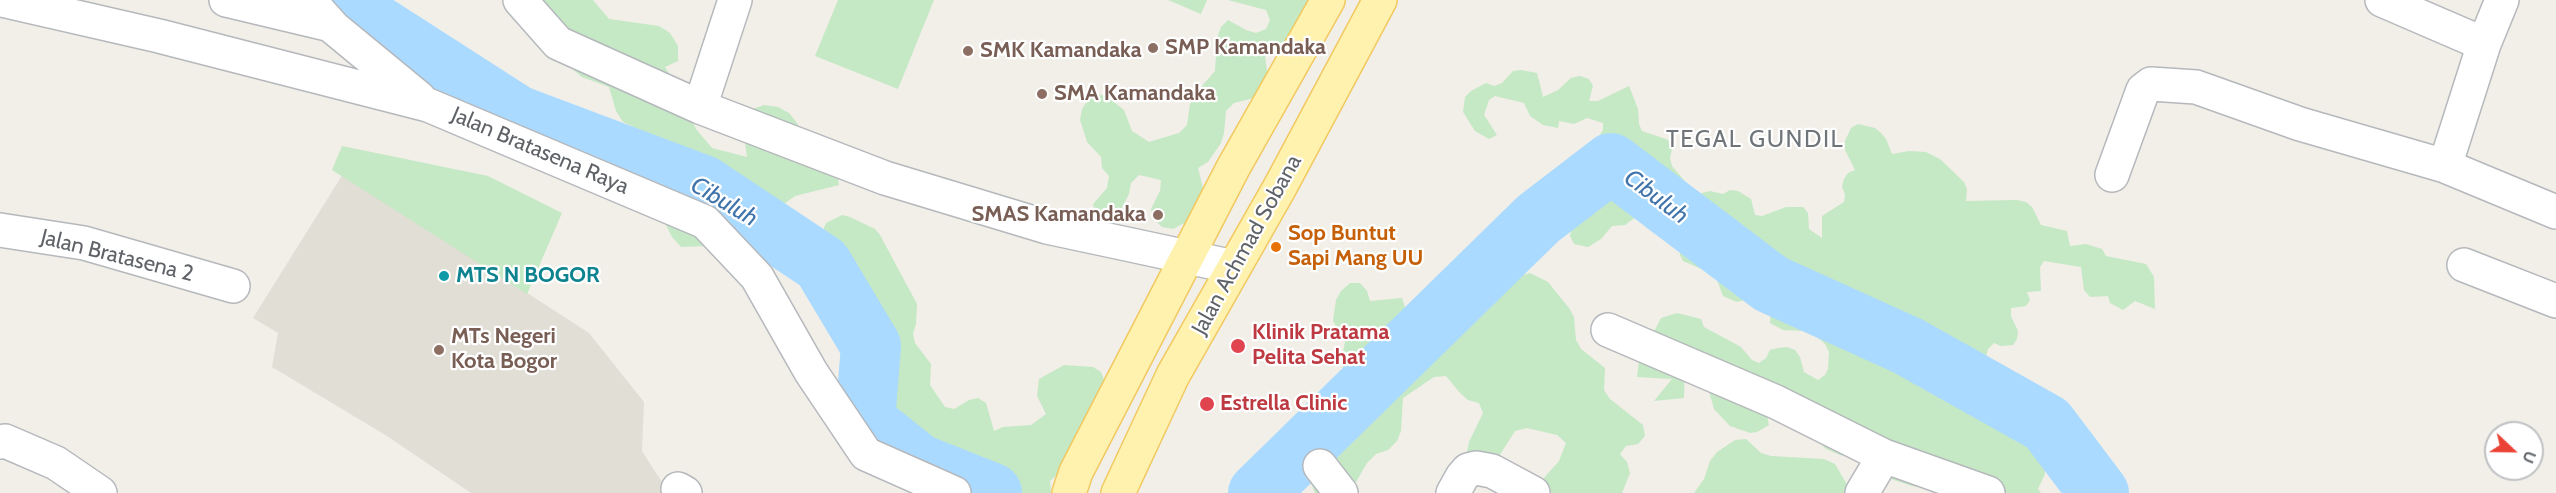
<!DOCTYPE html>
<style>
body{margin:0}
#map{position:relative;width:2556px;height:493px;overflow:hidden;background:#f1efe8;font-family:Cabin,sans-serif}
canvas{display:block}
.north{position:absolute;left:2484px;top:421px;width:60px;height:60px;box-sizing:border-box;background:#fff;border:2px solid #bfc1c3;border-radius:50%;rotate:112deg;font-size:16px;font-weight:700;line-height:24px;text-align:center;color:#5f6368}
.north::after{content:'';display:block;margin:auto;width:21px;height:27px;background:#ea4335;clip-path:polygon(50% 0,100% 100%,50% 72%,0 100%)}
</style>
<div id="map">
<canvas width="2556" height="493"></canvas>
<div class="north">U</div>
</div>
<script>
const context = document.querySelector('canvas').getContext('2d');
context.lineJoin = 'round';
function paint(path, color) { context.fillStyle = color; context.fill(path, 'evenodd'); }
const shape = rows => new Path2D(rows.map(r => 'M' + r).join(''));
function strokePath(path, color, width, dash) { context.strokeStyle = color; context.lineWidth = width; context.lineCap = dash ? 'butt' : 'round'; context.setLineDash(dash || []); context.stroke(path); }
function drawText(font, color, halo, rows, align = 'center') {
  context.font = font + ' Cabin,sans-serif'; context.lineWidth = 4.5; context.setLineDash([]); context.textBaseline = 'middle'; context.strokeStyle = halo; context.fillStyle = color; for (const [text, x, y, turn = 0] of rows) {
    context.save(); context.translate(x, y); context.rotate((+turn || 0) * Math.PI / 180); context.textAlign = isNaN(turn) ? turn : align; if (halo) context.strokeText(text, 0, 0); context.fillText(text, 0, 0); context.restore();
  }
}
const education = shape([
 [343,174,589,333,644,402,642,451,669,493,471,493,387,436,272,367,278,333,253,318]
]);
const green = shape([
 [541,0,593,0,609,19,659,26,670,33,678,46,678,61,665,67,675,83,696,129,712,148,747,157,744,135,747,121,753,109,764,105,778,107,789,113,797,123,802,137,837,171,839,185,795,196,784,204,775,216,761,221,749,215,741,203,728,196,715,203,729,227,710,246,681,247,672,237,665,223,598,160,620,147,632,150,639,140,636,128,623,122,616,111,609,87,582,77,551,51,549,29,551,10],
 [838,0,934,0,898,89,815,56],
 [1168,0,1207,0,1201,14],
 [1228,0,1321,0,1293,43,1270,47,1265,56,1268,77,1258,97,1234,103,1226,111,1224,133,1221,143,1208,162,1198,168,1203,188,1203,200,1192,219,1173,229,1162,227,1154,219,1151,209,1160,191,1161,180,1139,175,1131,183,1129,194,1118,215,1107,222,1107,224,1096,215,1093,204,1107,188,1109,176,1102,168,1101,157,1087,142,1080,120,1082,109,1088,100,1096,94,1106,96,1124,110,1132,131,1149,142,1179,133,1187,125,1190,104,1196,93,1215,71,1217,38,1221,27,1228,20,1246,30,1256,33,1266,29,1270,20,1266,10],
 [1521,70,1537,73,1543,97,1558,90,1571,78,1580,76,1589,79,1593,86,1589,101,1598,101,1629,86,1638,109,1639,124,1642,131,1666,139,1673,144,1670,158,1672,166,1688,185,1688,192,1695,195,1710,191,1723,194,1730,190,1738,191,1751,199,1755,215,1762,216,1786,207,1803,207,1808,213,1809,229,1822,238,1822,216,1844,202,1845,194,1842,187,1844,179,1848,173,1855,170,1845,150,1845,141,1851,128,1858,124,1875,128,1881,133,1886,139,1892,154,1909,151,1926,152,1940,159,1964,182,1967,189,1966,201,2017,200,2026,202,2032,207,2041,225,2067,231,2070,246,2086,244,2102,249,2106,256,2146,264,2154,277,2155,309,2135,301,2123,310,2110,303,2108,296,2090,297,2084,290,2081,267,2044,261,2040,267,2041,291,2027,292,2030,300,2026,306,2011,308,2011,316,2018,331,2017,339,2013,345,2001,346,1994,343,1988,349,1986,357,1990,372,1997,413,2020,422,2026,436,2023,442,2046,436,2062,436,2079,443,2083,451,2080,457,2067,462,2053,456,2047,451,2044,458,2045,474,2038,489,2041,493,1969,493,1912,486,1891,479,1885,473,1854,458,1840,455,1826,449,1815,438,1778,421,1773,415,1767,415,1769,425,1757,432,1750,433,1730,426,1714,409,1708,388,1685,367,1684,398,1654,401,1672,379,1637,377,1639,361,1661,318,1677,313,1701,319,1704,327,1741,347,1752,360,1759,363,1766,358,1770,350,1778,348,1787,347,1795,350,1800,357,1804,372,1818,380,1825,375,1828,369,1829,352,1825,344,1814,334,1807,331,1783,330,1770,323,1771,306,1767,298,1760,296,1737,302,1723,296,1717,280,1711,273,1683,261,1680,255,1679,238,1655,234,1646,227,1643,219,1637,216,1625,225,1612,226,1601,239,1588,247,1574,244,1570,236,1573,220,1579,213,1593,205,1597,198,1609,164,1608,149,1603,144,1599,136,1603,130,1603,123,1587,118,1574,124,1559,121,1558,128,1543,125,1530,116,1524,103,1495,96,1489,100,1484,115,1497,135,1489,139,1475,131,1463,112,1465,97,1471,91,1486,83,1494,86,1502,83,1513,71],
 [342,146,488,176,562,213,527,294,332,170],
 [842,215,850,217,875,229,880,235,917,304,916,324,913,334,915,343,931,364,930,385,945,407,954,409,969,400,978,398,986,403,994,431,1003,427,1031,425,1046,414,1037,396,1039,379,1064,365,1093,367,1101,372,1104,380,1103,390,1077,433,1078,443,1067,471,1057,475,1050,481,1051,493,957,493,943,459,935,454,914,450,903,453,895,481,884,481,877,474,852,413,873,383,858,370,871,358,868,349,863,343,863,333,844,311,847,303,865,294,870,288,861,288,841,277,827,259,819,240,826,223],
 [1530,273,1548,282,1569,308,1574,317,1576,340,1581,349,1605,368,1604,390,1610,399,1643,425,1645,436,1638,444,1626,446,1620,454,1627,462,1630,473,1622,493,1539,493,1543,479,1559,461,1566,443,1557,435,1527,428,1515,431,1496,461,1467,463,1467,452,1469,442,1483,413,1479,403,1468,400,1460,393,1446,376,1434,377,1403,398,1401,431,1397,441,1388,450,1376,454,1367,463,1356,482,1343,493,1315,493,1308,475,1301,465,1300,454,1310,433,1326,415,1335,409,1357,407,1366,402,1369,392,1355,375,1345,370,1336,360,1343,353,1345,342,1333,321,1336,300,1341,291,1350,283,1360,283,1367,291,1370,301,1402,298,1415,339,1424,352,1434,355,1440,347,1442,337,1440,325,1457,285,1467,282,1489,286],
 [1746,439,1761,453,1771,456,1824,459,1835,464,1852,493,1694,493,1704,479,1710,461,1717,452,1735,440]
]);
const river = shape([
 [343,0,352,9,517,115,703,185,822,264,871,346,865,421,919,464,992,493],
 [1258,493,1538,219,1611,163,1771,284,1908,346,2047,424,2099,493]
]);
const street = shape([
 [2,0,159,36,428,105,705,222,757,277,811,372,866,454,954,493],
 [226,0,331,25],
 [309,0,334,28,419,98],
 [520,0,558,43,700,107,885,178,1047,227,1234,267],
 [2382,0,2484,44],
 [700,107,735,0],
 [2445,166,2484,44,2502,0],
 [2112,175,2143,90,2151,84,2196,87,2300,124,2445,166,2556,212],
 [0,230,84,243,233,286],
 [2464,265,2556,301],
 [1608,330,1776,402,1884,456,1988,493],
 [0,442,5,441,56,463,100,493],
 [1320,466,1341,493],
 [678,489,685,493],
 [1453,493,1462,477,1468,470,1476,468,1492,471,1533,493],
 [1862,493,1884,456]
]);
const primary = shape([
 [1069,493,1076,472,1233,168,1328,0],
 [1118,493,1173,375,1280,187,1380,0]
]);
const markers = [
 [1153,48,6,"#8d6e63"],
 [968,51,6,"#8d6e63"],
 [1042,94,6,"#8d6e63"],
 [1158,215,6,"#8d6e63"],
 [1276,247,6,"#e8710a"],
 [444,276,6,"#0f9aa8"],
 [1238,346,8,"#e0444e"],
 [439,350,6,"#8d6e63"],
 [1207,404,8,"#e0444e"]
];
const educationNames = [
 ["SMP Kamandaka",1165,48],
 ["SMK Kamandaka",980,51],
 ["SMA Kamandaka",1054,94],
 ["SMAS Kamandaka",1146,215,"right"],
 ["MTs Negeri",451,337],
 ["Kota Bogor",451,362]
];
const streetNames = [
 ["Jalan Bratasena Raya",540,151,23],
 ["Jalan Achmad Sobana",1247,245,-61],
 ["Jalan Bratasena 2",117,256,14]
];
const foodNames = [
 ["Sop Buntut",1288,234],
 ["Sapi Mang UU",1288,259]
];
const cultureNames = [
 ["MTS N BOGOR",456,276]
];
const healthNames = [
 ["Klinik Pratama",1252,333],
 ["Pelita Sehat",1252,358],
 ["Estrella Clinic",1220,404]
];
const neighbourhoodNames = [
 ["TEGAL GUNDIL",1755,140]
];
const waterNames = [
 ["Cibuluh",1656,197,37],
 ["Cibuluh",724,202,31]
];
paint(education, '#e1ded6');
paint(green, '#c5e8c5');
strokePath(river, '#aadaff', 60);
strokePath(street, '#b5b8bc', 36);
strokePath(primary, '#f2c960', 36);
strokePath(street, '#fff', 33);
strokePath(primary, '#fff2af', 33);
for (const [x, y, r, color] of markers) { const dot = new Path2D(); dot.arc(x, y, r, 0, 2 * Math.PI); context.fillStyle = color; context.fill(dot); strokePath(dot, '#fff', 2); }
drawText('bold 22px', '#785e54', '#fff', educationNames, 'left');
drawText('22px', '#5f6368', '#fff', streetNames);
drawText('bold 22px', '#c56008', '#fff', foodNames, 'left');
drawText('bold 22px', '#0d838f', '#fff', cultureNames, 'left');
drawText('bold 22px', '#be3a42', '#fff', healthNames, 'left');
context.letterSpacing = '1.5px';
drawText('24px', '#70757a', '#fff', neighbourhoodNames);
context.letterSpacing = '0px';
drawText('italic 24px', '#4174aa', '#fff', waterNames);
</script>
